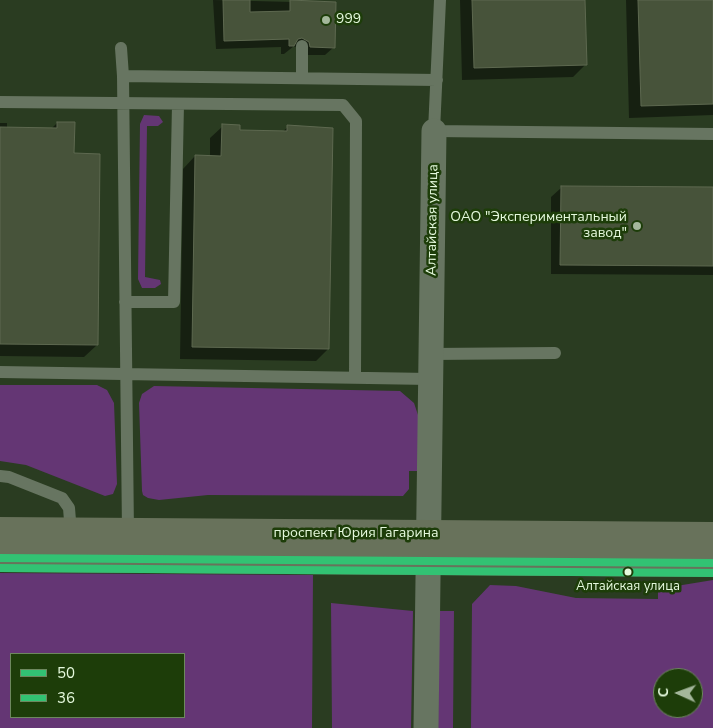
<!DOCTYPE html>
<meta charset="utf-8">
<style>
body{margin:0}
#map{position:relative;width:713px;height:728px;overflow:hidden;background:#2a3c21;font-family:"Nunito Sans",sans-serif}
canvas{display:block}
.legend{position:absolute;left:10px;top:653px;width:175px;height:65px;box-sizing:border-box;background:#1d3d09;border:1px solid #6d885e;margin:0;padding:6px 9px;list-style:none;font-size:15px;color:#e5f9dd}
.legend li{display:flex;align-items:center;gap:10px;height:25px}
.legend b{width:25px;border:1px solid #6d885e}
.north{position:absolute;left:653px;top:668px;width:50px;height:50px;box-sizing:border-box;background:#1d3d09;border:1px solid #6d885e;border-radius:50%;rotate:272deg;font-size:14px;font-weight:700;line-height:20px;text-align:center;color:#e5f9dd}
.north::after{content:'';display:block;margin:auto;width:18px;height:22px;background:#a4b79b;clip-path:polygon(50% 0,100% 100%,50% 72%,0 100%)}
</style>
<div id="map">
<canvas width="713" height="728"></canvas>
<ul class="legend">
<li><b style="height:6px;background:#32c273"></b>50</li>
<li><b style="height:6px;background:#32c273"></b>36</li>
</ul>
<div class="north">С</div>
</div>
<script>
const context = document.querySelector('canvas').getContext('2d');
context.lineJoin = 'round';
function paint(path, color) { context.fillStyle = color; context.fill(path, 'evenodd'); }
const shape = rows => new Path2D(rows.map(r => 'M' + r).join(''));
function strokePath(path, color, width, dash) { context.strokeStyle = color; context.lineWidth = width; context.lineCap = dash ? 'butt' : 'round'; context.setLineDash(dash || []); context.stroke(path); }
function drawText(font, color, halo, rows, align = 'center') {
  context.font = font + ' "Nunito Sans",sans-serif'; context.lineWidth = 5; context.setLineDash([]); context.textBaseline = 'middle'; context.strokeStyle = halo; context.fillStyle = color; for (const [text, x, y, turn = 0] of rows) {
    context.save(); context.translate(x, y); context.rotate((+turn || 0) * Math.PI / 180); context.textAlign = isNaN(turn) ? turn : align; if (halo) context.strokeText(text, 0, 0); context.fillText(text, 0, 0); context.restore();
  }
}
const green = shape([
 [144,115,159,116,163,122,158,126,147,126,145,277,160,280,161,284,155,288,142,288,138,279,140,124],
 [0,385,97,385,107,390,114,403,117,484,113,494,105,496,26,465,0,461],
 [154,386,400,391,414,403,419,418,419,471,409,471,409,489,403,496,208,495,159,500,148,498,143,495,142,491,139,403,142,394],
 [0,573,313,575,312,728,0,728],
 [11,654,184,654,184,717,11,717],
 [713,580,713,728,471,728,472,604,490,585,516,586,576,598,658,599,658,589],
 [663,678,693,678,693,708,663,708],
 [331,603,413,611,411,728,332,728],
 [439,611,454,611,453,728,438,728]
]);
const shadow = shape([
 [213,0,335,3,334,47,325,55,302,55,301,50,294,46,284,54,281,54,281,47,216,49],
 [460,0,584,0,586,64,573,77,462,80],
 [626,0,713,0,713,115,629,118],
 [0,123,7,123,7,129,51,129,57,123,73,155,97,345,84,357,0,356],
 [223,126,239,131,282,132,288,127,328,349,316,361,180,359,183,169,195,156,210,157,210,138],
 [561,188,713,188,713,275,551,274,551,197]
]);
const building = shape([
 [223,0,250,0,250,12,290,11,290,0,336,2,335,48,310,47,309,42,302,38,298,39,294,46,289,46,289,39,224,41,223,0],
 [472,0,585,0,587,65,474,68,472,0],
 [638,0,713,0,713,104,641,106,638,0],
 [57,122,75,122,74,153,100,154,98,345,0,344,0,127,57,128,57,122],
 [222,124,240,125,240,130,287,131,287,125,333,128,329,349,192,347,195,155,221,156,222,124],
 [561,186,713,187,713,266,560,265,561,186]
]);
const service = shape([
 [440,0,434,131,713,134],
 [121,48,123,76,128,533],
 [123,76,437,80],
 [302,77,302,46],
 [0,102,343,105,356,121,355,376],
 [125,302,174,302,178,104],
 [431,354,555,353],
 [0,372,430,379],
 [0,476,9,477,62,498,69,508,71,533]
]);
const minor = shape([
 [426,728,434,131]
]);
const secondary = shape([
 [0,531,713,536],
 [0,558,713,563]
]);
const bus1 = shape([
 [0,558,713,563]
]);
const bus2 = shape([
 [0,568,713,573]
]);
const markers = [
 [326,20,5,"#a4b79b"],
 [637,226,5,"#a4b79b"],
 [628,572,4.5,"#e5f9dd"]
];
const busNames = [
 ["Алтайская улица",628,587]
];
const poiNames = [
 ["999",336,20],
 ["ОАО \"Экспериментальный",627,218,"right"],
 ["завод\"",627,234,"right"]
];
const streetNames = [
 ["Алтайская улица",433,220,-89],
 ["проспект Юрия Гагарина",356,534]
];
paint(green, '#643674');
paint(shadow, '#0007');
paint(building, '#47533a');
strokePath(building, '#5e6950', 1);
strokePath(service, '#677561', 12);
strokePath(minor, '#677561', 25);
strokePath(secondary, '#68725b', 28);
strokePath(bus1, '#32c273', 8);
strokePath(bus2, '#32c273', 8);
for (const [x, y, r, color] of markers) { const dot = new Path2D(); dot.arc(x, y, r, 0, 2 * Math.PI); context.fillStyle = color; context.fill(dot); strokePath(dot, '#1d3d09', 2); }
drawText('13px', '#e5f9dd', '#1d3d09', busNames);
drawText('14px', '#e5f9dd', '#1d3d09', poiNames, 'left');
drawText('14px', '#e5f9dd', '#1d3d09', streetNames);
</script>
